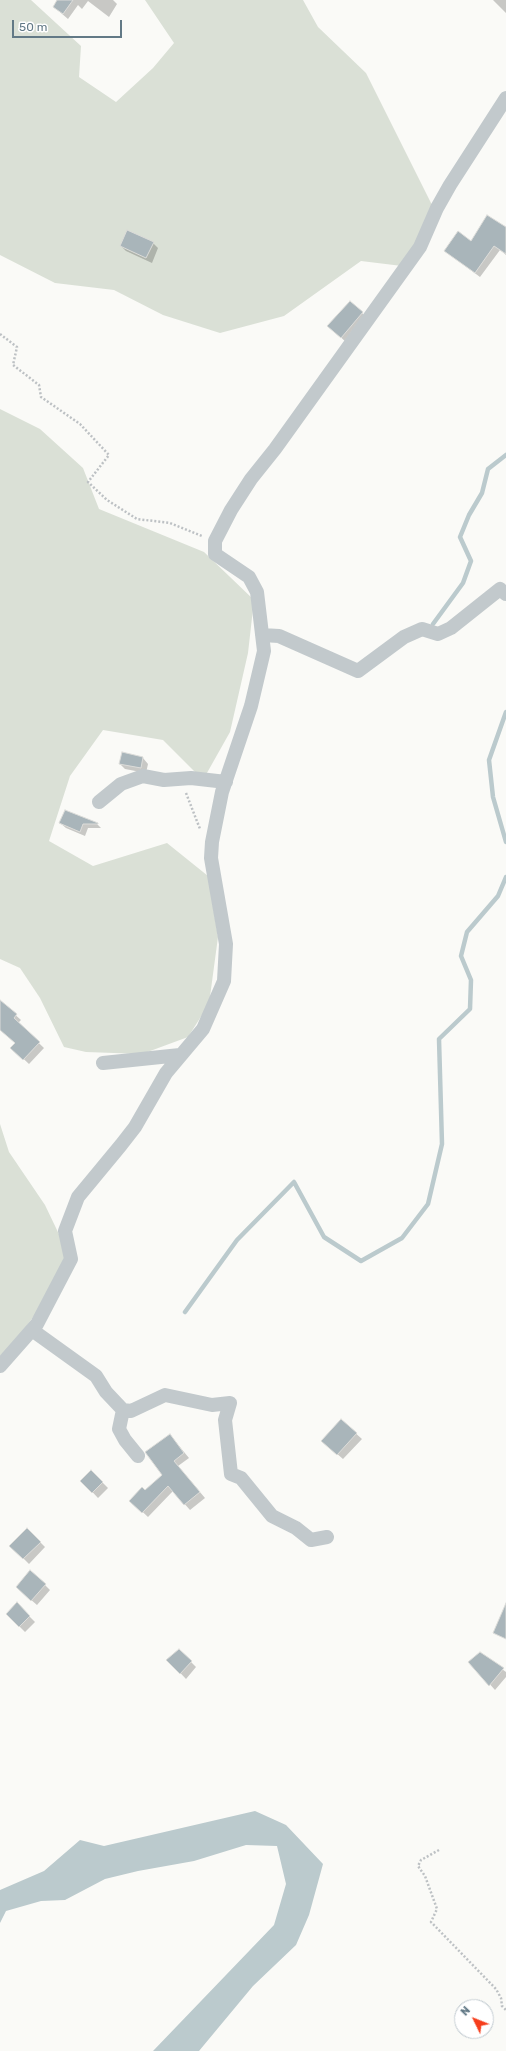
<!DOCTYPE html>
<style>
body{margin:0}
#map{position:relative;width:506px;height:2051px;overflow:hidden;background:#fafaf7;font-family:Rubik,sans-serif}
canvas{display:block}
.north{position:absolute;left:454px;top:1999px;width:40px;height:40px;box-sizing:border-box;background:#fff;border:1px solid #c0c9cf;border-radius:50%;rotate:313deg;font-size:11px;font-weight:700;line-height:16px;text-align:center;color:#627986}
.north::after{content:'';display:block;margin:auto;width:14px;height:18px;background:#f63e1c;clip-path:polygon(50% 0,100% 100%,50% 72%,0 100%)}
.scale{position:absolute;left:12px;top:20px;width:110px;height:18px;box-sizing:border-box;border:2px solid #627986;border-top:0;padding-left:5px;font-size:12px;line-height:14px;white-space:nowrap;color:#627986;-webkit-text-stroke:3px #fff;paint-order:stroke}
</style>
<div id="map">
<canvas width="506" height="2051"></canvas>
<div class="north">N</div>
<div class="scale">50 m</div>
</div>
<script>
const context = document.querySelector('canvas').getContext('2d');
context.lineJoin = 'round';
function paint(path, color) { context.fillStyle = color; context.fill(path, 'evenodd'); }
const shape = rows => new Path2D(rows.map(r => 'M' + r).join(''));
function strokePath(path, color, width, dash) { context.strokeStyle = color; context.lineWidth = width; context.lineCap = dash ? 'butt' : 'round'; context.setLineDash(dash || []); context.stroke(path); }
const green = shape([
 [0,0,31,0,81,46,79,77,116,102,153,68,174,43,145,0,303,0,318,27,366,73,432,205,413,250,402,266,361,261,284,316,220,333,163,315,114,290,55,283,0,255],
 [0,409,40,429,83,468,99,509,204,552,254,600,248,653,230,732,203,780,163,740,103,730,70,776,49,841,93,866,167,843,208,876,218,937,209,1004,188,1037,142,1054,86,1052,64,1047,40,998,20,968,0,959],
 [0,1124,9,1152,45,1205,67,1251,55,1287,20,1335,0,1356]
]);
const water = shape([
 [255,1811,286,1825,323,1864,309,1915,296,1945,253,1986,199,2051,153,2051,274,1925,286,1884,277,1846,246,1845,194,1861,138,1871,105,1879,65,1900,41,1901,6,1911,0,1923,0,1890,44,1871,80,1840,104,1846]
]);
const shadow = shape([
 [59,0,113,0,117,4,109,17,88,1,82,9,78,5,68,19,54,7],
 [493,0,506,0,506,13],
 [506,228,506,255,500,250,480,277,445,251],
 [153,243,158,248,152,263,126,251,121,246],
 [362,313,367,318,347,343,334,331],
 [122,754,143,758,148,764,146,773,125,769,120,764],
 [65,811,97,824,101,828,88,828,85,836,66,828,60,823],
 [0,1001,21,1020,18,1023,44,1048,29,1064,12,1048,16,1043,0,1030],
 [341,1420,362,1439,343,1459,328,1446],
 [170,1435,189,1458,178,1466,205,1498,190,1510,173,1491,148,1517,131,1501,164,1475],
 [91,1471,108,1488,98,1498,82,1481],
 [27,1529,45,1547,29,1564,11,1546],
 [45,1585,50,1590,37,1605,22,1592],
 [17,1604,35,1622,25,1632,7,1614],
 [179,1650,196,1667,186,1679,168,1660],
 [480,1653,506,1672,506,1677,495,1690,470,1662]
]);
const stream = shape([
 [433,624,463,583,471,561,460,537,469,515,482,493,488,469,506,455],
 [506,712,489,760,493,797,506,842],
 [185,1312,237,1240,294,1182,324,1237,361,1261,402,1238,428,1204,442,1144,439,1039,470,1009,471,980,461,956,467,932,498,896,506,877]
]);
const building = shape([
 [57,0,73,0,63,14,53,7,57,0],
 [487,215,506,227,506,254,494,246,475,273,444,251,458,231,471,241,487,215],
 [127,230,154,242,146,258,120,246,127,230],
 [350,301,363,312,341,338,327,326,350,301],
 [122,752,143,757,141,768,119,764,122,752],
 [65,810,98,823,98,824,83,824,80,832,59,823,65,810],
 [0,1000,17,1014,14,1018,40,1042,23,1060,10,1048,15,1043,0,1030,0,1000],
 [341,1419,357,1433,337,1455,321,1441,341,1419],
 [170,1434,184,1453,174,1461,200,1492,184,1505,168,1486,142,1513,129,1501,142,1487,145,1490,162,1475,145,1452,170,1434],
 [91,1470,103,1482,92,1493,80,1481,91,1470],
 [27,1528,41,1542,23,1559,9,1546,27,1528],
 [30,1570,46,1584,31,1601,16,1587,30,1570],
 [17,1602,30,1616,19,1627,6,1614,17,1602],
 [506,1603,506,1639,493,1633,506,1603],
 [179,1649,192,1661,180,1674,166,1660,179,1649],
 [480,1652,504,1668,489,1686,468,1662,480,1652]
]);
const path = shape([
 [0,334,17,347,13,365,39,385,41,397,80,424,109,455,88,482,107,500,137,519,170,523,202,536],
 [186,793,200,829],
 [439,1850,421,1860,418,1866,425,1876,437,1909,431,1922,496,1989,501,1998,502,2006,506,2010]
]);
const street = shape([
 [262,635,279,636,358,671,404,637,422,629,438,634,451,628,500,589,506,594],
 [99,802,121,784,143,776,164,780,191,778,226,782],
 [103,1063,180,1055],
 [32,1330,96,1376,106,1392,123,1410,131,1411,165,1395,212,1405,230,1403,225,1420,231,1474,241,1478,272,1516,296,1528,311,1540,327,1537],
 [0,1366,37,1324,71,1259,65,1231,78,1197,121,1145,135,1127,166,1073,203,1029,224,981,226,944,211,858,212,842,222,792,251,706,264,651,257,592,249,577,215,554,215,541,231,510,251,479,275,449,420,247,437,208,450,185,506,98],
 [123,1410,119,1429,125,1440,138,1456]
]);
paint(green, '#dae0d6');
paint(water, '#bbcacd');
paint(shadow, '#0003');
strokePath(stream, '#bbcacd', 4.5);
paint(building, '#a9b5ba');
strokePath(building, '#dcdcd9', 1);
strokePath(path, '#bdc1c4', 2.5, [2, 2]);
strokePath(street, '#c2c9cc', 14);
</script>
